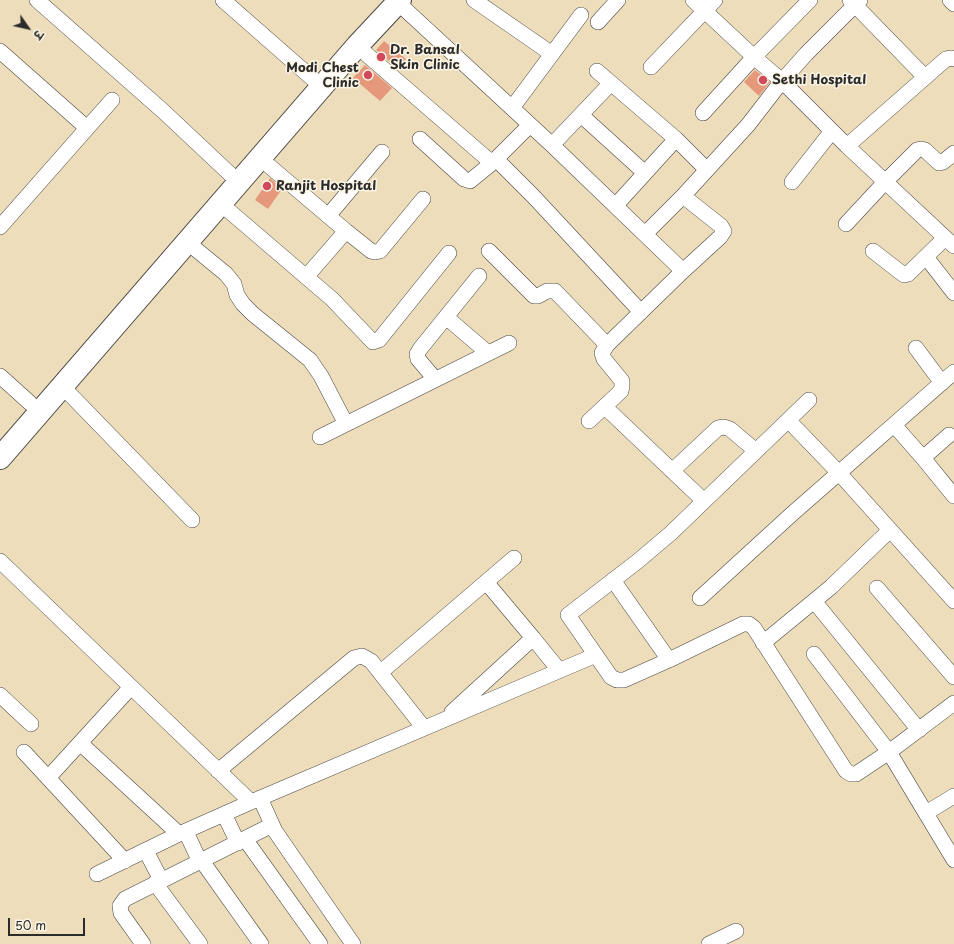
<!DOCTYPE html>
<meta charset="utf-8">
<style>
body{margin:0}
#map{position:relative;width:954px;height:944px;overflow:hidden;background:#edb;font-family:"Playpen Sans","Playpen Sans Deva",sans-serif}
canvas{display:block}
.north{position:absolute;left:8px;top:8px;width:40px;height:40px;-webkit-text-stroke:3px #fcf5e5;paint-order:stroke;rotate:124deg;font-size:11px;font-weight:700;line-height:16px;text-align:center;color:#2b2b2b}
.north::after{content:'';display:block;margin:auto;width:14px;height:18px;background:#2b2b2b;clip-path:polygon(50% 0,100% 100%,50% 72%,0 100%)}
.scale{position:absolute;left:8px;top:918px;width:77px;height:18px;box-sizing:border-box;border:2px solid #2b2b2b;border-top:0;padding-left:5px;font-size:12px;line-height:14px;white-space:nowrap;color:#2b2b2b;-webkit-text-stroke:3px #fcf5e5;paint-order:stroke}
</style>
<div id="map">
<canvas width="954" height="944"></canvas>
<div class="north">उ</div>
<div class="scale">50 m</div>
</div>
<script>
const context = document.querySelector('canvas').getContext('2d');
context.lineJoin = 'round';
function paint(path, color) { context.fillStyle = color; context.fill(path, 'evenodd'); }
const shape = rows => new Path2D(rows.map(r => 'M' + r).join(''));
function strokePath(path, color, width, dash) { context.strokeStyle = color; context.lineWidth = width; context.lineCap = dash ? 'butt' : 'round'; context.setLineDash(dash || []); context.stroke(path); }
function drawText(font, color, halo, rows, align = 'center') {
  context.font = font + ' "Playpen Sans",sans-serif'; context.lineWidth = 3; context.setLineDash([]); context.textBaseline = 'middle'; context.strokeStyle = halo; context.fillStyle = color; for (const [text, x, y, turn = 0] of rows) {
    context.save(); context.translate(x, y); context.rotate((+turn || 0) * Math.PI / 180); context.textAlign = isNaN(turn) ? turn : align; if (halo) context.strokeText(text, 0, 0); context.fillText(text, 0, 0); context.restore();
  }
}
const building = shape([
 [384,41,406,59,398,69,376,50],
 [365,65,392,88,380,101,353,78],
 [755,70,770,82,759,96,744,82],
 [270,178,282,189,268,209,255,200]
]);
const minor = shape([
 [37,0,163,111,230,174],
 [223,0,313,79],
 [395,0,552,145,683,271],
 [474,0,552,54],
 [693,0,754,57,782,81,847,146,954,246],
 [850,0,925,77],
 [950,0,954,4],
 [598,22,618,0],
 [357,46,492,163],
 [0,51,87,128],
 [651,67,715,0],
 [597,71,676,139,707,170],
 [512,108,581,15],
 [703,113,754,57,810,0],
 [581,115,645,173],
 [420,139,464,179,470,181,492,163,530,125],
 [552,145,611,83],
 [847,146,946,59,952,58,954,59],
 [261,159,346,231,306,277],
 [496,159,534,197,641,312],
 [792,182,832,131],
 [221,204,332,299,373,342,379,340,449,253],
 [616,205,676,139],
 [328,216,382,152],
 [846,224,885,182,917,150,921,149,925,150,939,163,943,162,954,153],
 [0,227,112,100],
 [346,231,371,251,375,252,380,251,423,199],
 [645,234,683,196,748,125,782,81,806,54,860,0],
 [187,242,226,274,234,284,237,295,243,304,253,314,310,360,321,376,346,424],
 [489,251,534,296,538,296,547,291,555,291,607,345],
 [873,251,904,275,908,274,945,238],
 [926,257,954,293],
 [446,317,488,353],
 [916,348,942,383],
 [0,376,30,403],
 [435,379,418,359,417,354,420,349,479,276],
 [62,386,192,520],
 [809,400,671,533,638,561,568,615,611,677,617,680,624,680,669,660,743,624,749,624,754,628,846,771,851,774,856,774,889,752,954,703],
 [605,407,704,501],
 [788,420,839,473,954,601],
 [589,421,621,391,622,386,622,381,604,359,602,353,607,345,683,271,720,237,724,231,721,226,683,196],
 [894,425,923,458,954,496],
 [320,437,509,343],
 [923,458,949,435],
 [672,471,718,428,724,427,730,429,756,451],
 [0,561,251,802],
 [613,580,669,660],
 [877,588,954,677],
 [700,598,793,513,954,372],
 [814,601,919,730],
 [533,638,559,670],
 [763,643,831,587,890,530],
 [814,654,889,752,954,860],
 [381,672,514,558],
 [0,695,31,724],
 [452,712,533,638,486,582],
 [80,743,179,834],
 [24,752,125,861],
 [218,771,354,658,362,656,371,661,424,728],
 [48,778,131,687],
 [260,798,275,831,353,944],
 [926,813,954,796],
 [224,814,238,843],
 [186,832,200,862],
 [245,839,320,944],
 [146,851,161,880],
 [202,861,261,944],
 [97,874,179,834,251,802,596,655],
 [155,883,200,944],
 [143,944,121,913,120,906,125,899,272,825],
 [709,944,736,931]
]);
const highway = shape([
 [0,458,357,46,400,0]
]);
const markers = [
 [381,57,5,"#d1495b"],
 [368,75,5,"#d1495b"],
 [763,80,5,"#d1495b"],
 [267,186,5,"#d1495b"]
];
const poiNames = [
 ["Dr. Bansal",390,50],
 ["Skin Clinic",390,65],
 ["Modi Chest",359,68,"right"],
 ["Clinic",359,83,"right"],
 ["Sethi Hospital",772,80],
 ["Ranjit Hospital",276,186]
];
paint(building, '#e6987d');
strokePath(minor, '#484641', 16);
strokePath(highway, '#484641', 24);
strokePath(minor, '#fff', 15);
strokePath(highway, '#fff', 22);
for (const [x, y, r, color] of markers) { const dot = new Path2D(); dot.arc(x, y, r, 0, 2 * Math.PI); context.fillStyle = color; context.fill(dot); strokePath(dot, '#fcf5e5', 1.5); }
drawText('bold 13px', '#2b2b2b', '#fcf5e5', poiNames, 'left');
</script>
